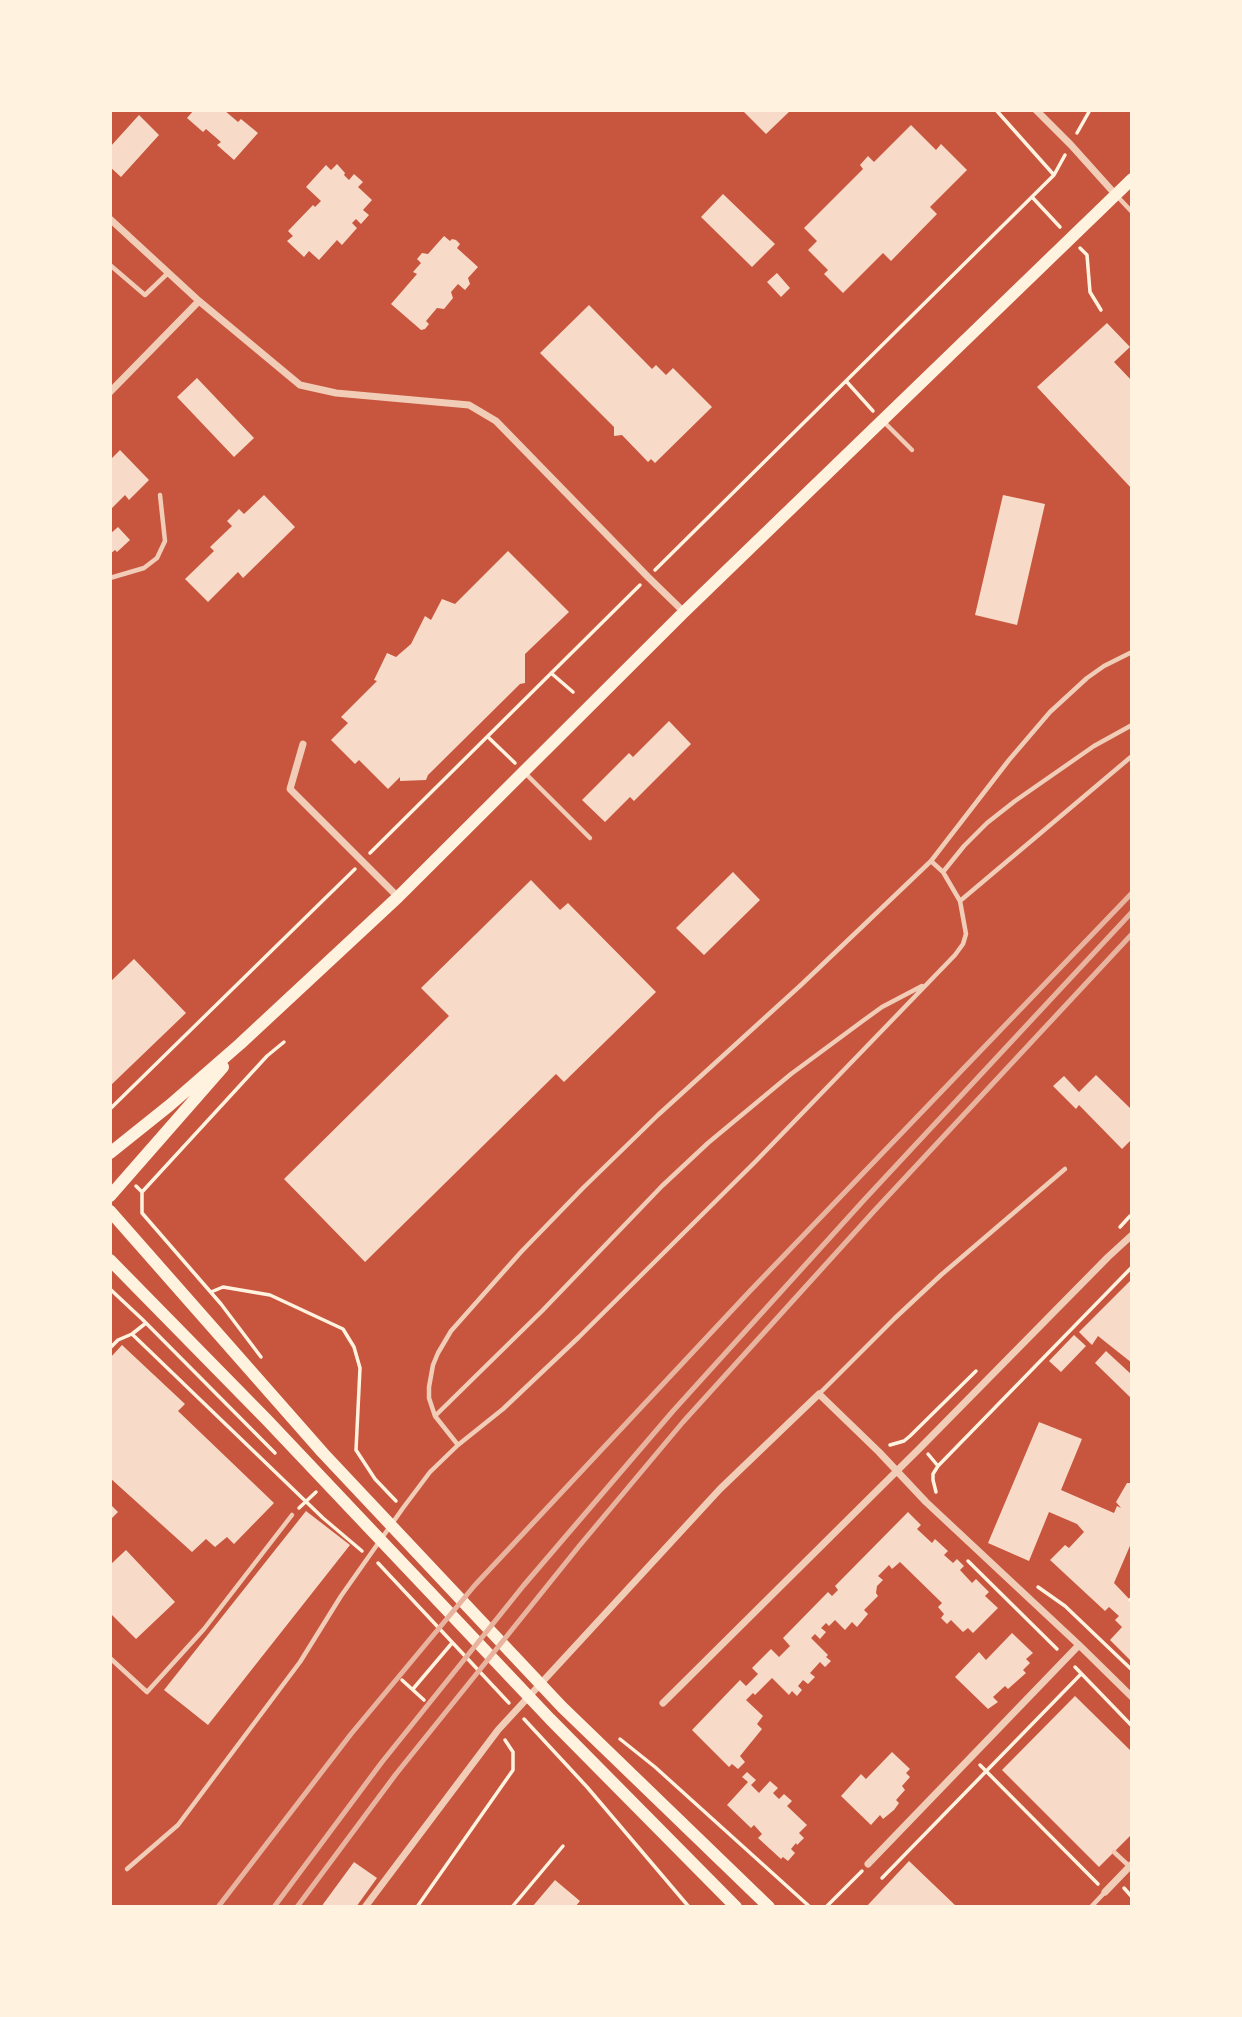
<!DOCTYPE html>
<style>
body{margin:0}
#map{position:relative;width:1242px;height:2017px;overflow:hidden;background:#c8553d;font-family:Rubik,sans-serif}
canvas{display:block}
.frame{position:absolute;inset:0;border:112px solid #fff3e0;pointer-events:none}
</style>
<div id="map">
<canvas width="1242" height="2017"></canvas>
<div class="frame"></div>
</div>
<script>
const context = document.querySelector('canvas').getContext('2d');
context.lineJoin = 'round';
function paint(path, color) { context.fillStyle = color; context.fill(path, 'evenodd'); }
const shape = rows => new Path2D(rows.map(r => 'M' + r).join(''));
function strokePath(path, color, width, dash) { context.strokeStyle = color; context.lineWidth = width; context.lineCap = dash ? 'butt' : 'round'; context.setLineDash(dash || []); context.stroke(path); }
const building = shape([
 [194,110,224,110,238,122,241,119,258,133,234,160,217,145,221,142,206,129,203,132,187,118],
 [742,110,791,110,766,134],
 [139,115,159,135,121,177,110,167,110,147],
 [911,125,936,150,941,144,967,170,930,207,937,214,891,261,883,253,843,293,824,274,828,270,808,250,817,241,804,228,863,169,860,165,868,156,874,162],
 [337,164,345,173,344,175,349,180,354,174,363,182,358,187,372,200,363,210,369,215,361,224,356,219,352,223,357,228,342,245,337,240,319,260,309,251,304,257,287,241,293,236,288,231,313,205,315,207,321,201,306,187,326,165,331,170],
 [723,194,775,244,752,267,701,217],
 [444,236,450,241,452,239,456,240,460,244,457,248,478,267,468,278,470,284,465,290,458,284,451,292,453,298,444,309,437,308,426,321,429,324,425,329,421,330,391,304,417,274,413,272,421,263,417,259,422,253,428,254],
 [777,273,790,288,781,297,767,282],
 [589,305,652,369,656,365,666,375,673,368,712,407,655,463,651,459,648,462,622,435,614,436,614,427,540,353],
 [1107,323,1130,347,1114,362,1132,381,1132,489,1037,387],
 [197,378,254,438,234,457,177,397],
 [120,450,149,480,129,500,125,495,110,510,110,460],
 [264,495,295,527,243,578,238,572,208,602,185,579,214,551,210,547,232,526,227,521,239,509,244,514],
 [1003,495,1045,504,1017,625,975,615],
 [118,527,130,540,117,552,115,550,110,554,110,534],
 [508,551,569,612,525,654,525,683,520,684,428,775,426,780,400,781,400,777,388,789,359,760,355,764,331,740,348,723,341,717,377,681,374,680,387,653,396,657,411,644,425,616,431,620,442,599,455,604],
 [669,721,691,744,634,801,630,797,605,822,582,800,629,753,633,757],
 [733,872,760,900,704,955,676,928],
 [531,880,560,910,568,903,656,992,564,1082,556,1074,365,1262,284,1179,449,1016,421,988],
 [134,959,186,1013,110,1086,110,982],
 [1096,1075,1132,1110,1132,1139,1122,1149,1079,1105,1076,1109,1053,1086,1064,1076,1079,1092],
 [1132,1279,1132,1363,1098,1336,1092,1345,1079,1332],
 [1074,1335,1086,1346,1061,1372,1049,1361],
 [122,1345,185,1404,178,1411,274,1503,234,1544,227,1537,215,1547,206,1539,192,1552,110,1478,110,1358],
 [1106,1351,1132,1375,1132,1399,1095,1363],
 [1039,1422,1082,1439,1061,1490,1114,1513,1117,1506,1121,1508,1116,1502,1127,1483,1132,1483,1132,1541,1114,1583,1132,1602,1132,1662,1110,1640,1122,1627,1115,1620,1119,1616,1109,1607,1105,1611,1050,1560,1065,1545,1069,1548,1084,1532,1077,1524,1049,1512,1029,1561,988,1543],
 [110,1504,118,1512,110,1520],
 [306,1511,350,1545,208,1725,164,1690],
 [908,1512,921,1525,917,1529,932,1543,935,1539,948,1551,944,1555,953,1563,957,1559,964,1566,960,1570,972,1583,976,1579,989,1592,985,1596,998,1608,973,1633,968,1628,963,1632,951,1620,947,1624,941,1618,944,1614,938,1607,942,1603,900,1562,892,1569,889,1565,878,1576,883,1580,877,1586,876,1593,878,1596,864,1610,868,1614,857,1627,852,1622,845,1630,835,1620,829,1626,826,1623,821,1628,826,1632,820,1639,815,1634,811,1638,828,1655,826,1657,831,1661,825,1667,820,1662,810,1673,815,1677,808,1684,803,1680,798,1686,802,1690,797,1696,792,1691,789,1695,772,1678,755,1695,753,1693,746,1700,763,1716,757,1724,762,1729,740,1756,745,1762,738,1769,732,1764,729,1767,692,1730,740,1680,746,1686,758,1674,752,1668,771,1649,779,1657,790,1646,783,1638,828,1592,832,1596,838,1590,835,1586],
 [126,1550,175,1602,136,1639,110,1613,110,1565],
 [1012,1633,1033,1653,1026,1659,1030,1663,1023,1670,1026,1673,1008,1689,1005,1686,993,1697,998,1702,988,1709,955,1677,979,1652,986,1660],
 [1075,1696,1132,1752,1132,1834,1099,1867,1002,1770],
 [892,1752,910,1769,906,1773,910,1777,902,1786,905,1790,896,1800,899,1803,894,1810,883,1819,880,1815,871,1825,841,1796,861,1774,866,1779],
 [747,1772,756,1780,751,1785,759,1793,770,1781,778,1788,773,1793,779,1799,784,1794,792,1801,787,1806,807,1825,799,1833,804,1838,797,1845,796,1843,791,1849,795,1853,788,1861,783,1857,781,1859,758,1838,762,1834,754,1825,751,1828,727,1805,748,1782,742,1777],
 [909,1861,957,1907,866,1907],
 [354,1862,377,1878,356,1907,321,1907],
 [555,1880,580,1901,575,1907,532,1907]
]);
const path = shape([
 [996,110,1054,175],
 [1077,133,1090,110],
 [1032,197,1060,227],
 [1080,248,1087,255,1090,292,1101,310],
 [846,381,873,411],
 [655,570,1054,175,1065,155],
 [551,673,573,692],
 [488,737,515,763],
 [370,853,640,585],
 [110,1109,355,869],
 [136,1186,142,1192,142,1213,221,1304,261,1357],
 [142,1192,267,1056,284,1042],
 [1120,1227,1130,1216,1132,1217],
 [110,1289,142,1319,275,1453],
 [211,1292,223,1287,270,1295,343,1329,354,1347,360,1368,356,1450,375,1479,396,1501],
 [132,1334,323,1518,362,1551],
 [110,1348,118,1340,132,1334,146,1323],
 [890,1445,904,1441,910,1436,976,1371],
 [928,1454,938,1466],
 [936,1492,933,1480,933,1474,938,1466,1132,1267],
 [299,1508,316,1492],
 [968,1561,1057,1649],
 [378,1563,509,1703],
 [1038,1587,1065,1606,1132,1670],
 [1130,1600,1132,1598],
 [1075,1667,1132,1726],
 [402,1680,424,1700],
 [413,1689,452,1643],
 [524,1719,587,1787,689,1907],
 [620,1739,655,1767,810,1907],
 [980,1765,1098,1884],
 [882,1878,1081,1674],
 [1124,1888,1132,1897],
 [417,1907,513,1770,513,1752,505,1740],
 [512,1907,563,1846],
 [826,1907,862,1871]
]);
const service = shape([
 [1116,195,1132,212],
 [110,265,145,295,168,273],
 [883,421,912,450],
 [110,578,144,568,157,558,165,541,160,495],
 [524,772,590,838],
 [931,861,943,872,960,901],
 [943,872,964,846,987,823,1015,801,1094,746,1132,725],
 [819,1394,894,1319,941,1275,1065,1169],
 [435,1416,542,1311,662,1186,708,1143,791,1074,864,1020,882,1007,922,986],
 [458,1445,503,1409,579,1337,756,1161,955,955,963,944,966,934,960,901,1132,756],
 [110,1658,147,1692,204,1629,292,1515],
 [1114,1852,1129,1866],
 [127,1869,178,1825,300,1662,341,1596,403,1508,430,1472,458,1445,435,1416,429,1398,429,1387,433,1365,438,1353,451,1331,521,1252,583,1188,658,1115,802,984,931,861,1009,760,1050,712,1087,678,1104,666,1132,652],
 [1091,1907,1105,1892]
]);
const minor = shape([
 [1036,110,1071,145,1115,194],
 [110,219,199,301,300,385,336,393,469,405,496,421,648,577,684,612],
 [110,392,199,301],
 [303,744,290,789,398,897],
 [663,1703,921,1447,1108,1257,1132,1235],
 [868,1864,1079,1645],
 [1105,1892,1132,1864],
 [365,1907,498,1730,720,1489,819,1394,879,1452,926,1502,1079,1645,1132,1697]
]);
const primary = shape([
 [110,1153,170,1105,240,1044,398,897,684,612,1132,179],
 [110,1196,223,1067],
 [110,1211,323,1453,562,1707,769,1907],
 [110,1260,267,1420,550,1719,736,1907]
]);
const rail = shape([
 [218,1907,351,1734,475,1585,750,1291,1132,893],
 [274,1907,382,1762,524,1585,673,1411,864,1200,1132,912],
 [297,1907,396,1774,580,1545,683,1422,875,1210,1132,934]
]);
paint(building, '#f7dbc8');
strokePath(path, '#fff3e0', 3.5);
strokePath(service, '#f1ccb7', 4.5);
strokePath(minor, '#f1ccb7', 7);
strokePath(primary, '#fff3e0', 12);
strokePath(rail, '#e9b49f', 5);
</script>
